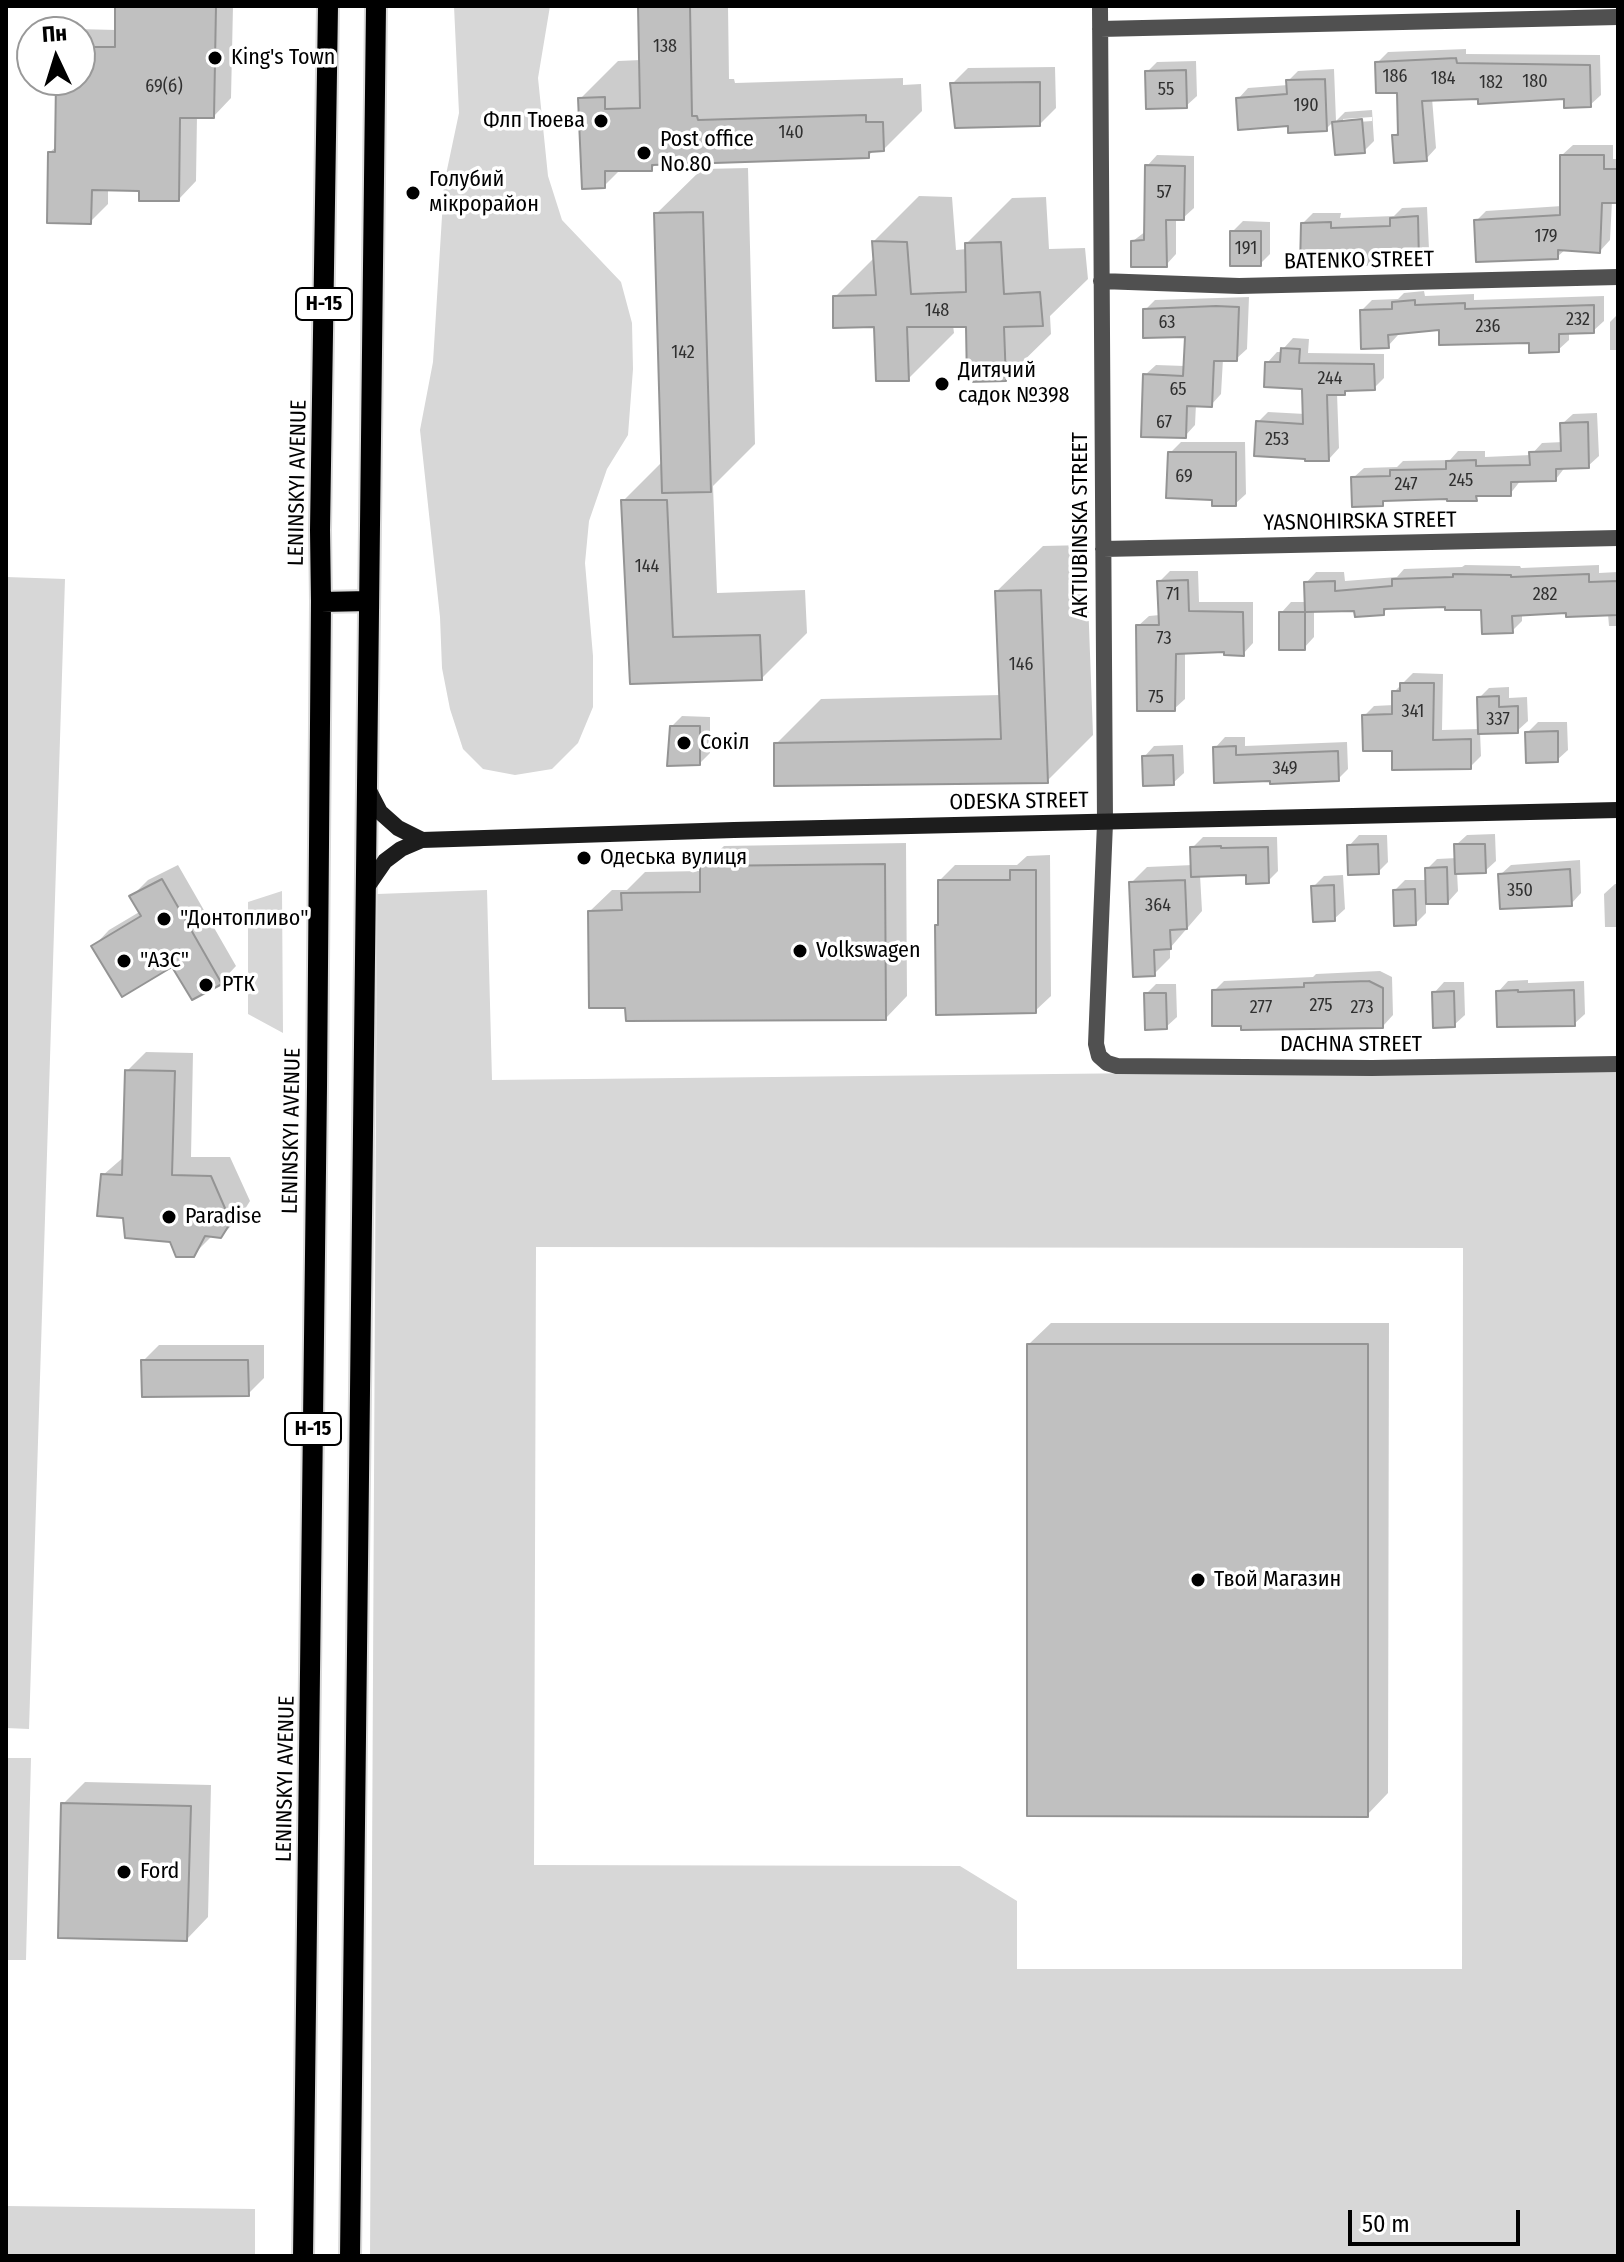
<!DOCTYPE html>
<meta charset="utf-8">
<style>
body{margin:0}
#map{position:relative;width:1624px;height:2262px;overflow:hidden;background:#fff;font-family:"Fira Sans Condensed",sans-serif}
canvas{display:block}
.frame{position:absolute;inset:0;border:8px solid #000;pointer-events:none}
.north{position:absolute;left:16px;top:16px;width:80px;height:80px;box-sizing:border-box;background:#fff;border:2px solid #999;border-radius:50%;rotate:356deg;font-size:22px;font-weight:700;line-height:32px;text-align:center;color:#000}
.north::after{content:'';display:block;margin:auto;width:28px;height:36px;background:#000;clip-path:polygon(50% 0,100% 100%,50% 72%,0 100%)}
.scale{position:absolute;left:1348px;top:2210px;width:172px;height:36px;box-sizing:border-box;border:4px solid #000;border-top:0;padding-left:10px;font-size:24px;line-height:28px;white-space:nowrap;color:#000;-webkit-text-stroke:6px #fff;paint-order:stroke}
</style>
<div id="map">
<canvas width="1624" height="2262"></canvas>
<div class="frame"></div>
<div class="north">Пн</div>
<div class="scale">50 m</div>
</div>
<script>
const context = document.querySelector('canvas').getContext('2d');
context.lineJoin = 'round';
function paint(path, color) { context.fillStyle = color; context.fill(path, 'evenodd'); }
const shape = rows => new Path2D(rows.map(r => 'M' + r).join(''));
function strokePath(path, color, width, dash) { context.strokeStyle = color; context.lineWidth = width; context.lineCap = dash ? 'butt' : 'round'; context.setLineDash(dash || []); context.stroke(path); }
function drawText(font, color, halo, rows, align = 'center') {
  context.font = font + ' "Fira Sans Condensed",sans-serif'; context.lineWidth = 7; context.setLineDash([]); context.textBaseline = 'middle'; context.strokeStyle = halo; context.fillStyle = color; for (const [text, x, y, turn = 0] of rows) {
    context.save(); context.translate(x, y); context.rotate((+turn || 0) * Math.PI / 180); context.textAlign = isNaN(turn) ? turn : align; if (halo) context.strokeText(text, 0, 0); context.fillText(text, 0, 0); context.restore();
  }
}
const green = shape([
 [454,6,550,6,538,78,548,176,562,220,621,282,632,323,633,369,628,435,607,469,589,521,585,563,593,656,593,707,578,743,552,769,515,775,483,769,463,749,450,709,442,668,440,617,420,430,433,362,444,184,459,113],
 [6,577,65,579,29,1729,6,1728],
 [487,890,492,1080,1618,1068,1618,2256,370,2256,377,894],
 [536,1247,1463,1248,1462,1969,1017,1969,1017,1901,960,1866,534,1865],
 [282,891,283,1033,248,1014,248,902],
 [6,1758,31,1758,26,1960,6,1960],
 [6,2206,255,2209,255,2256,6,2256]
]);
const shadow = shape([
 [117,6,233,6,231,98,214,116,197,116,196,181,179,199,141,189,108,188,108,204,90,222,50,152,57,146,58,80,80,80,80,32,74,32,76,29,117,30],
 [640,6,728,6,729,79,734,79,735,83,903,78,903,85,921,84,922,111,884,149,875,149,868,156,657,163,651,169,621,169,604,186,580,99,618,61,641,60],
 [1466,49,1466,54,1600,55,1601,95,1590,105,1566,96,1432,98,1436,148,1426,159,1394,136,1400,130,1398,90,1377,63,1388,52],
 [1196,61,1197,96,1186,106,1147,72,1157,62],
 [1055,67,1056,108,1040,124,952,84,968,68],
 [1334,69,1336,121,1345,112,1372,110,1374,141,1364,151,1337,153,1334,121,1326,129,1290,124,1238,99,1248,88,1288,85,1288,81,1298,71],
 [1372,117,1372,121,1343,123,1343,119],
 [1573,145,1613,145,1613,159,1618,159,1618,201,1612,201,1610,240,1600,251,1566,249,1557,257,1476,221,1486,211,1562,206,1562,155],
 [1157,155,1194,156,1194,208,1183,218,1176,218,1176,254,1166,265,1133,241,1146,231,1147,166],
 [748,168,755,444,713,486,717,593,805,590,807,633,762,678,632,682,623,501,663,461,656,214,702,169],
 [919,196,952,197,956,250,967,249,967,243,1012,198,1046,197,1049,249,1085,248,1088,279,1050,316,1051,334,1005,379,968,325,953,325,954,333,908,379,876,325,835,297,875,257,874,241],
 [1427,207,1429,249,1419,260,1303,223,1313,213,1341,213,1340,218,1394,216,1402,208],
 [1243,221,1270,222,1270,254,1260,264,1232,232],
 [1424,291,1425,296,1474,294,1474,300,1604,296,1604,321,1593,331,1569,332,1569,340,1558,350,1531,341,1440,328,1398,332,1398,335,1388,346,1362,310,1372,300,1398,299,1404,293],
 [1249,297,1247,349,1236,359,1223,359,1221,394,1211,405,1196,404,1195,425,1185,436,1145,375,1156,365,1185,366,1187,335,1145,310,1155,300],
 [1618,314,1618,350,1610,350,1610,322],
 [1293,338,1309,339,1308,353,1384,354,1384,378,1374,388,1348,389,1344,393,1337,393,1339,448,1329,459,1258,422,1268,412,1305,414,1304,387,1267,363,1277,352,1282,352,1283,349],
 [1597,413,1599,456,1588,466,1566,466,1556,479,1521,480,1510,494,1480,494,1476,499,1388,499,1382,504,1353,478,1364,468,1397,467,1403,461,1450,460,1458,451,1485,451,1485,457,1531,455,1542,443,1563,442,1562,424,1573,414],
 [1181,442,1245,442,1246,494,1235,504,1214,498,1170,453],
 [1086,545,1093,735,1047,781,776,744,821,699,1001,695,997,591,1043,546],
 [1465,565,1520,566,1521,568,1599,565,1599,573,1618,572,1618,626,1609,626,1608,614,1568,611,1522,613,1522,621,1512,631,1483,608,1446,605,1389,607,1383,613,1356,609,1314,610,1314,637,1304,648,1281,613,1291,602,1306,602,1306,583,1316,572,1344,572,1345,581,1397,577,1404,569,1462,567],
 [1170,571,1198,571,1199,602,1253,602,1253,643,1243,654,1226,650,1185,651,1185,699,1174,709,1138,626,1149,616,1160,615,1159,582],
 [1413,673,1443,674,1442,730,1480,729,1479,698,1489,688,1509,687,1509,698,1527,697,1528,721,1517,731,1480,732,1481,756,1470,767,1394,749,1364,716,1374,706,1394,705,1394,692],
 [682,716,710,717,710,753,700,763,672,726],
 [1538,722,1567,722,1568,750,1557,760,1527,733],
 [1225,737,1245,737,1245,746,1347,742,1348,769,1338,779,1272,782,1215,748],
 [1183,745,1184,773,1173,783,1144,757,1154,746],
 [1495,834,1496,861,1485,871,1457,872,1458,891,1448,902,1426,902,1426,913,1416,923,1395,890,1405,880,1427,880,1427,869,1437,859,1457,858,1456,845,1467,835],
 [1359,835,1387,835,1388,862,1378,872,1349,846],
 [1203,837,1277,837,1278,871,1268,881,1248,873,1200,875,1202,911,1170,948,1170,958,1154,974,1131,883,1147,867,1193,865,1192,848],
 [906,843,907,996,886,1018,627,1005,590,911,612,890,627,890,645,872,702,871,702,867,724,846],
 [1050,855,1051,996,1035,1011,937,926,940,922,940,880,955,865,1017,865,1027,856],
 [1580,860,1581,893,1571,904,1500,875,1511,865],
 [178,865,236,966,221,982,172,964,94,946,109,930,141,911,132,896,148,880],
 [1343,875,1345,909,1334,919,1314,886,1324,876],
 [1615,884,1618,884,1618,927,1605,927,1604,894],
 [1380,971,1392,977,1393,1015,1383,1026,1214,991,1224,981,1313,977,1316,974],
 [1528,980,1528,983,1584,981,1585,1014,1574,1024,1498,992,1508,981],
 [1444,982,1464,982,1465,1015,1454,1025,1434,993],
 [1156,984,1176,984,1177,1017,1166,1027,1146,994],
 [146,1052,193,1053,191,1157,230,1157,250,1201,240,1217,221,1236,213,1235,193,1255,172,1240,124,1216,103,1175,125,1156,127,1071],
 [1051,1323,1389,1323,1388,1793,1367,1815,1029,1344],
 [159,1345,264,1345,264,1378,248,1394,143,1361],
 [85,1782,211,1785,208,1917,187,1939,63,1804]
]);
const building = shape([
 [115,6,216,6,214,118,180,118,179,201,139,201,139,191,92,190,91,224,47,223,48,152,55,152,56,80,80,80,80,47,115,47,115,6],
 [638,6,690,6,692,116,697,116,698,120,866,115,866,122,883,122,884,151,869,152,869,158,652,165,652,171,605,171,605,188,582,189,578,98,605,97,605,109,640,108,638,6],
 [1456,58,1457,63,1590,65,1591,107,1564,108,1564,99,1478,104,1478,99,1422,101,1427,161,1394,163,1392,135,1398,135,1397,93,1376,93,1375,62,1456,58],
 [1186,70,1187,108,1146,109,1145,71,1186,70],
 [1325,79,1327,131,1288,133,1288,126,1238,130,1236,98,1287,94,1286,80,1325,79],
 [1040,82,1040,126,955,128,950,83,1040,82],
 [1362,119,1365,153,1335,155,1332,122,1362,119],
 [1560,155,1604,155,1604,169,1618,169,1618,203,1602,203,1600,253,1558,250,1558,259,1476,262,1474,220,1560,215,1560,155],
 [1145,165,1185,166,1184,220,1166,220,1167,267,1131,267,1131,241,1144,240,1145,165],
 [703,212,711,492,662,493,654,213,703,212],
 [1418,216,1419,262,1300,268,1301,223,1331,222,1331,228,1390,226,1390,218,1418,216],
 [1230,231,1261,231,1261,266,1230,266,1230,231],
 [872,241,907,242,911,294,966,292,965,243,1001,242,1004,294,1040,292,1043,326,1004,327,1006,381,967,382,966,327,907,327,909,381,876,381,874,327,833,328,833,296,876,295,872,241],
 [1415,300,1415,305,1465,303,1465,309,1594,305,1594,333,1559,334,1559,352,1529,353,1529,343,1439,345,1439,330,1388,335,1389,348,1361,349,1360,310,1392,309,1392,302,1415,300],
 [1216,306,1239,307,1237,361,1214,361,1212,407,1187,406,1186,438,1141,437,1143,374,1183,376,1185,337,1143,338,1143,309,1216,306],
 [1281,348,1300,349,1299,363,1374,364,1375,390,1345,391,1345,395,1327,395,1329,461,1305,461,1305,459,1254,456,1256,421,1303,424,1302,389,1264,387,1265,362,1280,362,1281,348],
 [1588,422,1589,468,1556,469,1556,481,1511,482,1511,496,1476,496,1477,501,1447,501,1447,499,1383,501,1383,506,1352,507,1351,477,1390,476,1390,470,1446,469,1446,461,1476,460,1476,466,1530,465,1529,452,1561,451,1560,423,1588,422],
 [1168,452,1236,452,1236,506,1212,506,1212,500,1166,498,1168,452],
 [621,500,667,500,673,637,760,635,762,680,630,684,621,500],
 [1453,574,1511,575,1511,577,1589,574,1589,582,1618,581,1618,615,1566,617,1566,613,1512,616,1513,633,1482,634,1481,610,1445,610,1445,607,1384,609,1384,615,1355,617,1354,611,1305,612,1304,582,1335,581,1335,591,1392,586,1392,579,1453,577,1453,574],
 [1188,580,1189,611,1243,612,1244,656,1224,655,1224,652,1176,654,1175,711,1137,711,1136,625,1159,625,1157,581,1188,580],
 [1041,590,1048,783,774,786,774,743,1001,739,995,591,1041,590],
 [1279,612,1305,612,1305,650,1279,650,1279,612],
 [1400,683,1434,683,1433,740,1471,739,1471,769,1392,770,1392,751,1363,751,1362,715,1392,714,1392,691,1400,691,1400,683],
 [1499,696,1499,707,1518,706,1518,733,1478,734,1477,697,1499,696],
 [670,726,700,726,700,765,667,766,670,726],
 [1558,731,1558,762,1526,763,1525,732,1558,731],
 [1236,746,1236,755,1338,751,1339,781,1270,784,1270,781,1214,783,1213,747,1236,746],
 [1173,755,1174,785,1143,786,1142,756,1173,755],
 [1378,844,1379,874,1348,875,1347,845,1378,844],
 [1454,844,1485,844,1486,873,1455,874,1454,844],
 [1221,846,1221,848,1268,847,1269,883,1246,884,1246,875,1191,877,1190,847,1221,846],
 [885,864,886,1020,626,1021,625,1008,589,1008,588,911,622,910,621,893,700,892,700,866,885,864],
 [1447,867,1448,904,1426,904,1425,868,1447,867],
 [1570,869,1572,906,1500,909,1498,874,1570,869],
 [1010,870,1036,870,1036,1013,936,1015,935,925,938,925,938,880,1010,880,1010,870],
 [162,879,222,984,192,1000,172,967,122,997,91,946,141,916,129,896,162,879],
 [1185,880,1187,929,1170,930,1171,949,1154,950,1155,976,1133,977,1129,882,1185,880],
 [1334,885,1335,921,1313,922,1311,886,1334,885],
 [1415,889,1416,925,1394,926,1393,890,1415,889],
 [1369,981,1383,988,1383,1028,1241,1030,1241,1026,1212,1026,1212,990,1304,987,1304,983,1369,981],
 [1518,990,1518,992,1574,990,1575,1026,1497,1027,1496,991,1518,990],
 [1454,991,1455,1027,1433,1028,1432,992,1454,991],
 [1144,993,1166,993,1167,1029,1145,1030,1144,993],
 [125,1070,175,1071,172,1175,211,1176,231,1222,221,1238,205,1236,194,1257,176,1257,170,1242,125,1238,123,1218,97,1216,101,1174,122,1175,125,1070],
 [1027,1344,1368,1344,1368,1817,1027,1816,1027,1344],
 [141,1360,248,1360,249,1396,142,1397,141,1360],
 [61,1803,191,1806,187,1941,58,1938,61,1803]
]);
const street = shape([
 [1100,6,1105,823,1096,1044,1099,1056,1107,1063,1117,1066,1372,1068,1618,1064],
 [1100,29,1618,17],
 [1101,281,1239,286,1618,277],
 [1103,549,1618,538]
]);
const secondary = shape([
 [367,787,380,812,398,828,422,840],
 [365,890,385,861,401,849,422,840,734,830,1618,810]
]);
const primary = shape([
 [321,602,369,601],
 [303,2256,317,1087,321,602,320,530,328,6],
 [350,2256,376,6]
]);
const markers = [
 [215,58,8,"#000"],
 [601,121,8,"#000"],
 [644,153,8,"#000"],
 [413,193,8,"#000"],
 [942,384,8,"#000"],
 [684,743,8,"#000"],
 [584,858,8,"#000"],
 [164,919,8,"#000"],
 [800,951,8,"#000"],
 [124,961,8,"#000"],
 [206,985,8,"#000"],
 [169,1217,8,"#000"],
 [1198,1580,8,"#000"],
 [124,1872,8,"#000"]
];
const numberNames = [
 ["138",665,47],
 ["186",1395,77],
 ["184",1443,79],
 ["180",1535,82],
 ["182",1491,83],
 ["69(б)",164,87],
 ["55",1166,90],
 ["190",1306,106],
 ["140",791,133],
 ["57",1164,193],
 ["179",1546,237],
 ["191",1246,249],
 ["148",937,311],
 ["232",1578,320],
 ["63",1167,323],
 ["236",1488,327],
 ["142",683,353],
 ["244",1330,379],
 ["65",1178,390],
 ["67",1164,423],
 ["253",1277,440],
 ["69",1184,477],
 ["245",1461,481],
 ["247",1406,485],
 ["144",647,567],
 ["71",1173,595],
 ["282",1545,595],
 ["73",1164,639],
 ["146",1021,665],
 ["75",1156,698],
 ["341",1413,712],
 ["337",1498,720],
 ["349",1285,769],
 ["350",1520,891],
 ["364",1158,906],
 ["275",1321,1006],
 ["277",1261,1008],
 ["273",1362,1008]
];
const shields = [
 [324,304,56],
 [313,1429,56]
];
const shieldNames = [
 ["Н-15",324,304],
 ["Н-15",313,1429]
];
const poiNames = [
 ["King's Town",231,58],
 ["Флп Тюева",585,121,"right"],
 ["Post office",660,140],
 ["No.80",660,165],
 ["Голубий",429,180],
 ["мікрорайон",429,205],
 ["Дитячий",958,371],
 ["садок №398",958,396],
 ["Сокіл",700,743],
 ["Одеська вулиця",600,858],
 ["\"Донтопливо\"",180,919],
 ["Volkswagen",816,951],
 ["\"АЗС\"",140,961],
 ["РТК",222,985],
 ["Paradise",185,1217],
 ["Твой Магазин",1214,1580],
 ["Ford",140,1872]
];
const streetNames = [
 ["BATENKO STREET",1359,261,-1],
 ["LENINSKYI AVENUE",298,483,-89],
 ["YASNOHIRSKA STREET",1360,522,-1],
 ["AKTIUBINSKA STREET",1081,525,-90],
 ["ODESKA STREET",1019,802,-1],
 ["DACHNA STREET",1351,1045],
 ["LENINSKYI AVENUE",292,1131,-89],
 ["LENINSKYI AVENUE",286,1779,-89]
];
paint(green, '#d7d7d7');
paint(shadow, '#0003');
paint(building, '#c0c0c0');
strokePath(building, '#949494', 2);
strokePath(primary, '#dbdbdb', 24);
strokePath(street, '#505050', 16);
strokePath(secondary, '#1d1d1d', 16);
strokePath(primary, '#000', 20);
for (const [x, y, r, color] of markers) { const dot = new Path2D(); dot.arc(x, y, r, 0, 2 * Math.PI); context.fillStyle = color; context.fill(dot); strokePath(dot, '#fff', 3); }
drawText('18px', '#303030', null, numberNames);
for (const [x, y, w] of shields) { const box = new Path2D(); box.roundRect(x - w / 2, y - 16, w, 32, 6); context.fillStyle = '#fff'; context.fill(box); strokePath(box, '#000', 2); }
drawText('bold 20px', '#000', null, shieldNames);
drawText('22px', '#000', '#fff', poiNames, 'left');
drawText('22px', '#000', '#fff', streetNames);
</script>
